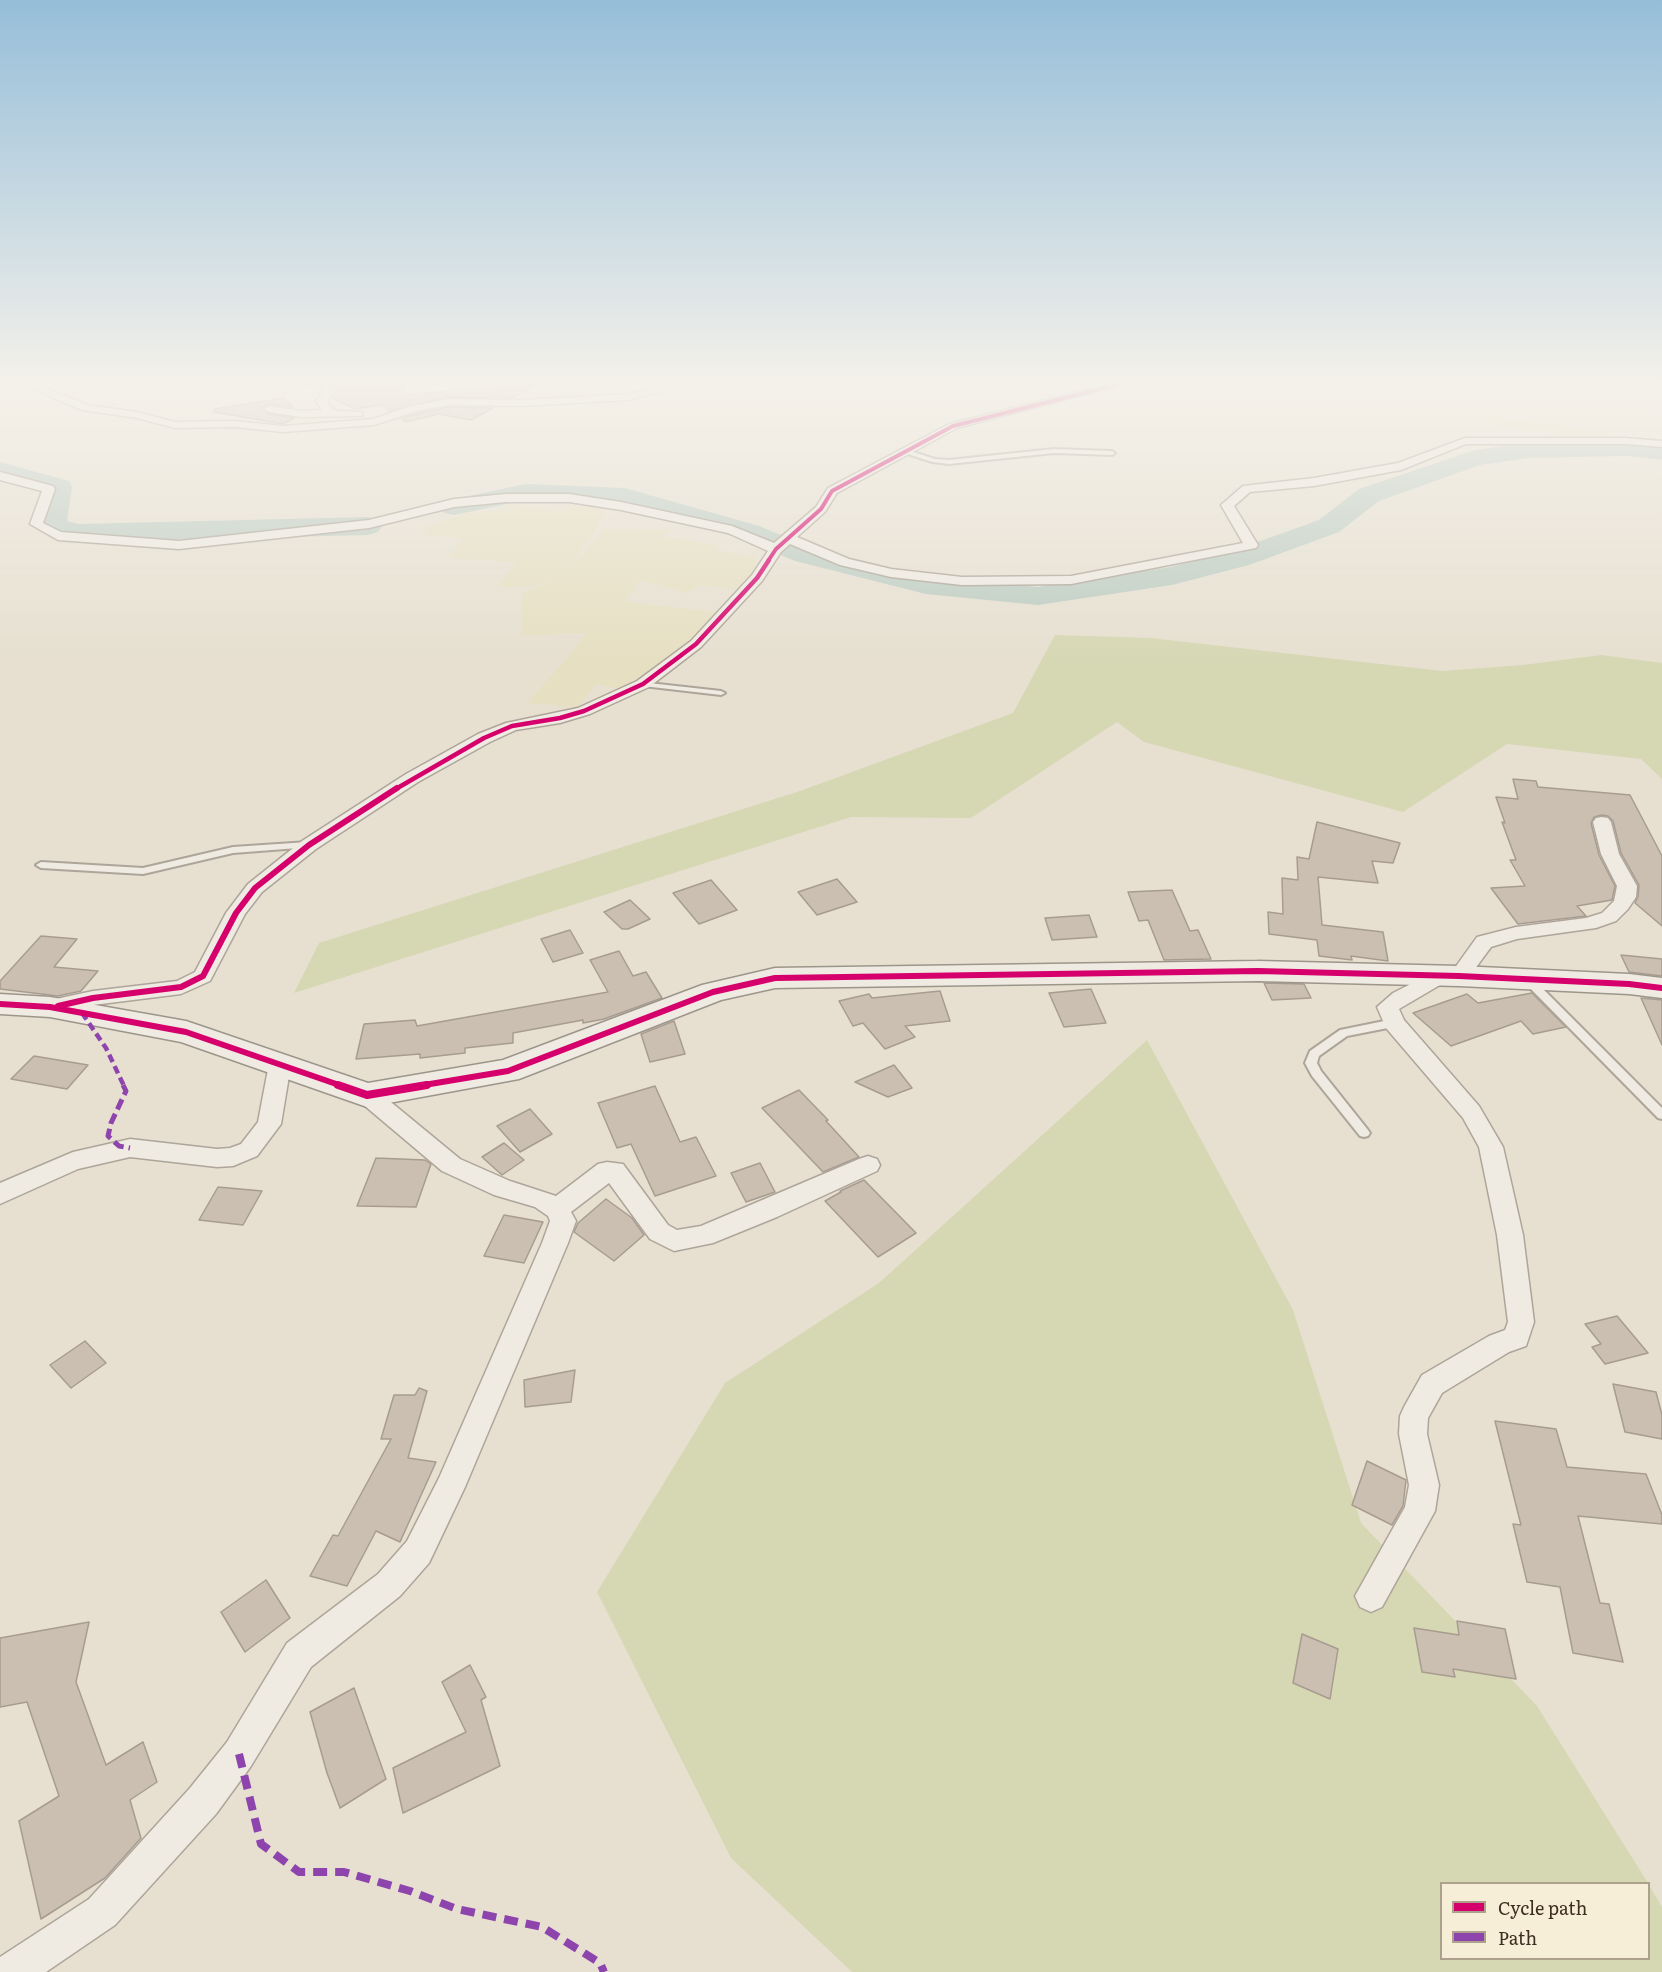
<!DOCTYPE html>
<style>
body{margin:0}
#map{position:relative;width:1662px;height:1972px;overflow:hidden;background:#e7e0d1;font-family:Literata,serif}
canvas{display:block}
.legend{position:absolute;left:1440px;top:1882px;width:210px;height:78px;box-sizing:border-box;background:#f7eed8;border:2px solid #ada18e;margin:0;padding:8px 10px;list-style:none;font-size:18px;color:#3d2e20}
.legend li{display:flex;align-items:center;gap:12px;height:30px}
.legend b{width:30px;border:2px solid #ada18e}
</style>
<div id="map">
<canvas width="1662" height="1972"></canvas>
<ul class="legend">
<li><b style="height:8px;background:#d6006c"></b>Cycle path</li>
<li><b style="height:8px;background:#8e44ad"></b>Path</li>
</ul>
</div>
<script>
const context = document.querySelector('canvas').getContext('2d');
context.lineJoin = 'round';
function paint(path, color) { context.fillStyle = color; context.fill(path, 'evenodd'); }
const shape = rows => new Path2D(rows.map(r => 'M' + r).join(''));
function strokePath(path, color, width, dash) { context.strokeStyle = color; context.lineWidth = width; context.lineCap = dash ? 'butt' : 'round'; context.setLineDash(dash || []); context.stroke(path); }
const farmland = shape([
 [1475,413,1608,432,1613,441,1475,423],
 [509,504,564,511,572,505,605,510,594,533,569,569,604,529,670,530,663,536,718,545,718,550,755,557,757,571,744,591,701,585,685,593,640,580,625,602,718,612,671,665,640,694,596,684,578,707,527,703,568,657,585,633,521,636,522,593,551,581,530,587,498,587,515,562,449,558,462,539,424,534,426,527,445,520,471,512,501,510]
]);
const green = shape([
 [1055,635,1151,638,1442,671,1523,665,1601,655,1662,663,1662,779,1641,759,1507,744,1403,812,1144,742,1117,722,971,818,851,817,294,993,319,943,800,791,1013,713],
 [1147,1040,1293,1310,1361,1523,1537,1706,1648,1883,1442,1884,1442,1958,1648,1958,1649,1885,1662,1907,1662,1972,852,1972,731,1858,597,1592,725,1383,879,1283]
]);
const river = shape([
 [1628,440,1662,444,1662,460,1628,456,1528,458,1480,465,1379,501,1339,532,1249,565,1172,585,1038,605,926,594,795,561,739,538,623,504,526,500,454,515,444,513,440,507,444,501,526,484,625,488,759,526,815,549,926,576,1038,587,1171,567,1227,553,1319,520,1359,489,1475,450,1528,442,1628,440],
 [0,462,69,481,72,487,67,521,78,524,368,517,378,520,382,526,378,532,368,535,77,542,42,532,38,526,45,491,0,478,0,462]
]);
const building = shape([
 [307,385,407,385,402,395,449,391,452,388,486,388,492,385,536,385,512,398,448,397,390,411,381,405,355,409,332,398,335,392,329,387,323,388,320,391,307,385],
 [284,398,293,407,269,404,262,408,269,414,295,418,283,424,214,412,214,409,284,398],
 [448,407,493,408,471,420,439,414,406,422,401,418,448,407],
 [1513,779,1536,781,1538,787,1630,795,1662,856,1662,926,1635,903,1638,897,1639,885,1621,853,1613,821,1608,816,1602,815,1594,817,1591,823,1599,855,1615,886,1612,900,1577,906,1586,916,1518,924,1491,888,1525,886,1510,860,1516,860,1502,822,1505,823,1496,797,1518,799,1513,779],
 [1317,822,1400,843,1393,863,1372,861,1378,883,1318,877,1322,925,1383,932,1388,961,1351,956,1352,960,1319,956,1317,940,1269,934,1268,912,1283,914,1282,878,1298,880,1297,857,1309,859,1317,822],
 [837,879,857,902,817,915,798,892,837,879],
 [711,880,737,910,699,924,673,893,711,880],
 [1172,890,1190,931,1198,930,1211,959,1164,960,1148,920,1139,921,1128,892,1172,890],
 [630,900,650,919,628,929,622,929,604,912,630,900],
 [1089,915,1097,937,1052,940,1045,918,1089,915],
 [570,930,583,953,553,962,541,939,570,930],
 [41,936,77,939,54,967,98,971,81,991,58,996,0,989,0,981,41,936],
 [619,951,633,976,646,972,662,998,604,1019,583,1023,583,1020,513,1033,513,1043,465,1048,465,1053,420,1058,420,1054,356,1059,364,1024,415,1020,417,1026,608,992,590,960,619,951],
 [1621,955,1662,959,1662,976,1629,972,1621,955],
 [1264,983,1304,984,1311,998,1272,1000,1264,983],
 [1091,989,1106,1023,1064,1027,1049,993,1091,989],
 [940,991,950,1021,905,1026,915,1037,885,1049,863,1023,853,1026,839,1001,869,994,872,998,940,991],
 [1532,993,1566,1027,1533,1034,1521,1021,1451,1046,1413,1013,1467,994,1478,1003,1532,993],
 [1641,998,1662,1000,1662,1045,1641,998],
 [674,1021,685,1054,650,1062,641,1034,674,1021],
 [34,1056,88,1065,67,1089,11,1079,34,1056],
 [894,1065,912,1088,888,1097,855,1082,894,1065],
 [655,1086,680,1142,696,1137,716,1176,655,1196,631,1144,617,1148,598,1103,655,1086],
 [799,1090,828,1120,826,1121,859,1157,823,1172,762,1108,799,1090],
 [530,1109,552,1134,520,1152,497,1126,530,1109],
 [504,1143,524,1160,502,1175,482,1157,504,1143],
 [376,1158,425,1160,431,1164,416,1207,357,1206,376,1158],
 [760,1163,775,1192,746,1202,731,1173,760,1163],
 [864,1180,916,1233,878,1257,825,1201,841,1192,840,1191,864,1180],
 [218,1187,262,1191,243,1225,199,1220,218,1187],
 [606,1199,632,1218,644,1235,614,1261,574,1232,578,1223,606,1199],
 [504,1215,543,1222,524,1263,484,1256,504,1215],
 [1617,1316,1648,1353,1605,1364,1592,1347,1601,1344,1585,1324,1617,1316],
 [85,1341,106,1363,71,1388,50,1365,85,1341],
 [575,1370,571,1402,525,1407,524,1380,575,1370],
 [1613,1384,1656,1392,1662,1415,1662,1439,1625,1432,1613,1384],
 [419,1388,427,1391,408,1458,436,1462,400,1542,376,1531,347,1586,310,1576,333,1535,338,1536,391,1439,381,1439,394,1395,415,1395,419,1388],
 [1495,1421,1556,1429,1567,1467,1646,1474,1662,1515,1662,1524,1578,1516,1600,1603,1609,1604,1623,1662,1573,1653,1560,1587,1527,1582,1513,1524,1521,1525,1495,1421],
 [1367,1461,1406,1480,1403,1506,1392,1525,1352,1505,1367,1461],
 [266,1580,290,1618,245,1652,221,1612,266,1580],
 [1457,1621,1505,1629,1516,1679,1453,1669,1455,1677,1422,1672,1414,1628,1459,1635,1457,1621],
 [89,1622,76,1682,106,1765,143,1742,157,1782,130,1800,141,1838,105,1878,41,1919,19,1821,59,1796,27,1702,0,1707,0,1638,89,1622],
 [1302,1634,1338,1649,1330,1699,1293,1683,1302,1634],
 [470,1665,486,1697,481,1700,500,1766,403,1813,393,1768,466,1732,442,1682,470,1665],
 [354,1688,386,1779,340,1808,327,1773,310,1712,354,1688]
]);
const lane = shape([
 [904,449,935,459,949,460,1054,449,1112,451,1115,453,1112,455,1054,453,949,464,932,462,902,452,902,450,904,449],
 [640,682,721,691,725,693,721,695,643,686,639,684,640,682],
 [308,842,313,845,311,847,233,853,143,874,41,868,36,865,41,862,143,868,233,847,308,842],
 [1527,976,1531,977,1662,1108,1662,1119,1658,1118,1523,981,1522,979,1527,976],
 [1394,1019,1398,1020,1399,1023,1398,1026,1347,1036,1319,1056,1317,1063,1321,1071,1368,1130,1370,1133,1368,1136,1364,1137,1360,1136,1312,1076,1305,1063,1310,1051,1340,1030,1394,1019]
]);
const street = shape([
 [24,385,37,385,88,405,137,412,175,422,234,421,283,426,373,419,408,407,448,399,521,400,629,394,669,385,685,385,629,400,521,406,448,405,414,412,374,425,283,432,234,427,175,428,137,418,82,410,24,385],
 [1104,385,1120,385,957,428,837,493,825,512,797,537,849,559,891,569,962,577,1071,576,1243,543,1221,505,1243,486,1314,478,1398,463,1465,438,1625,438,1662,441,1662,447,1625,444,1466,444,1401,470,1314,486,1250,492,1234,506,1258,545,1256,548,1071,584,962,585,891,577,840,565,790,544,781,552,762,581,701,647,649,687,590,714,560,723,516,730,490,742,418,782,316,849,262,892,245,914,210,981,181,994,93,1005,50,1014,42,1012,39,1007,42,1002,93,991,177,981,195,972,226,913,248,884,302,841,406,774,478,734,506,723,578,708,637,681,691,641,752,575,768,551,728,533,621,510,569,502,506,502,454,507,369,528,179,549,58,540,30,524,42,491,0,480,0,472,53,486,55,489,43,523,61,532,179,541,369,520,454,499,506,494,569,494,621,502,732,526,774,543,816,507,828,488,949,424,1104,385],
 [328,389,333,392,327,401,331,407,337,411,362,412,362,416,301,417,269,412,264,409,269,406,301,411,322,410,316,401,324,390,328,389],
 [1602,817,1608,818,1611,822,1619,854,1637,886,1636,897,1628,909,1616,921,1596,928,1517,939,1491,947,1466,981,1459,983,1452,981,1449,976,1477,937,1516,927,1586,918,1602,913,1614,901,1617,886,1601,854,1593,822,1596,818,1602,817],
 [1438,970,1445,972,1448,977,1445,982,1399,1009,1404,1020,1479,1106,1503,1147,1523,1235,1534,1322,1526,1346,1509,1352,1442,1393,1428,1418,1427,1434,1439,1485,1435,1511,1382,1607,1371,1612,1360,1607,1355,1596,1405,1507,1409,1485,1399,1434,1400,1416,1404,1407,1422,1375,1489,1336,1505,1330,1508,1322,1497,1235,1479,1147,1463,1118,1386,1028,1377,1007,1393,993,1438,970],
 [280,1056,288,1058,291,1064,281,1124,257,1156,233,1166,217,1167,130,1157,78,1169,0,1204,0,1183,73,1152,130,1139,217,1149,230,1148,241,1144,258,1122,269,1064,272,1058,280,1056],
 [367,1087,375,1089,460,1159,510,1181,556,1196,598,1164,607,1162,623,1164,668,1225,677,1230,701,1226,859,1159,868,1156,877,1159,880,1165,877,1171,777,1217,713,1243,674,1251,650,1239,609,1183,571,1212,576,1221,568,1243,465,1487,429,1563,400,1596,311,1667,251,1766,216,1814,115,1925,46,1972,0,1972,0,1957,89,1899,190,1788,227,1742,287,1643,378,1574,407,1541,439,1478,542,1243,550,1221,548,1216,535,1207,494,1195,442,1171,359,1101,356,1095,359,1089,367,1087]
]);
const secondary = shape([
 [1258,961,1459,966,1629,974,1662,978,1662,998,1629,994,1459,986,1258,981,775,988,721,1000,519,1079,367,1107,181,1042,50,1017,0,1014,0,994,50,997,186,1021,368,1083,503,1060,702,985,775,968,1258,961]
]);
const quietFar2 = shape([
 [82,1013,106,1048,124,1086]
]);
const quietFar1 = shape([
 [123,1085,126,1091,111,1123,108,1136,119,1146,130,1148]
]);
const quiet = shape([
 [239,1754,261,1844,299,1872,344,1872,410,1891,457,1909,542,1927,600,1963,604,1972]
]);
const cyclewayFar3 = shape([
 [768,561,776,549,821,509,832,491,953,426,1115,385]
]);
const cyclewayFar2 = shape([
 [394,790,484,738,512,726,560,718,584,711,643,684,696,644,757,578,769,560]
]);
const cyclewayFar1 = shape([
 [0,1004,50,1007,186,1032,342,1086],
 [58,1006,93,998,181,987,203,976,236,913,255,888,309,845,397,788],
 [418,1086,508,1071,713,992,775,978,1258,971,1459,976,1629,984,1662,988]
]);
const cycleway = shape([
 [338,1085,367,1095,427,1085]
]);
paint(farmland, '#e6dfc2');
paint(green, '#d6d7b3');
paint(river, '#bcccc2');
paint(building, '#cbbfb2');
strokePath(building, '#a89c90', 1.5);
strokePath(lane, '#ada599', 4);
strokePath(street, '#ada599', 3);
strokePath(secondary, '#9c958a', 3);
paint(lane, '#efebe3');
paint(street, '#efebe3');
paint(secondary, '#efebe3');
strokePath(quietFar2, '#8e44ad', 4.5, [8, 4.5]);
strokePath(quietFar1, '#8e44ad', 5, [11, 5]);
strokePath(quiet, '#8e44ad', 8, [14, 8]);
strokePath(cyclewayFar3, '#d6006c', 4);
strokePath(cyclewayFar2, '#d6006c', 4.5);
strokePath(cyclewayFar1, '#d6006c', 6);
strokePath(cycleway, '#d6006c', 8);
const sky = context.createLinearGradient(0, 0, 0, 661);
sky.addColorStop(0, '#96bed9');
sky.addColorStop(0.58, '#f4f1ea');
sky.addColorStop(1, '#f4f1ea00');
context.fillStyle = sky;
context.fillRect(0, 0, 1662, 661);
</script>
